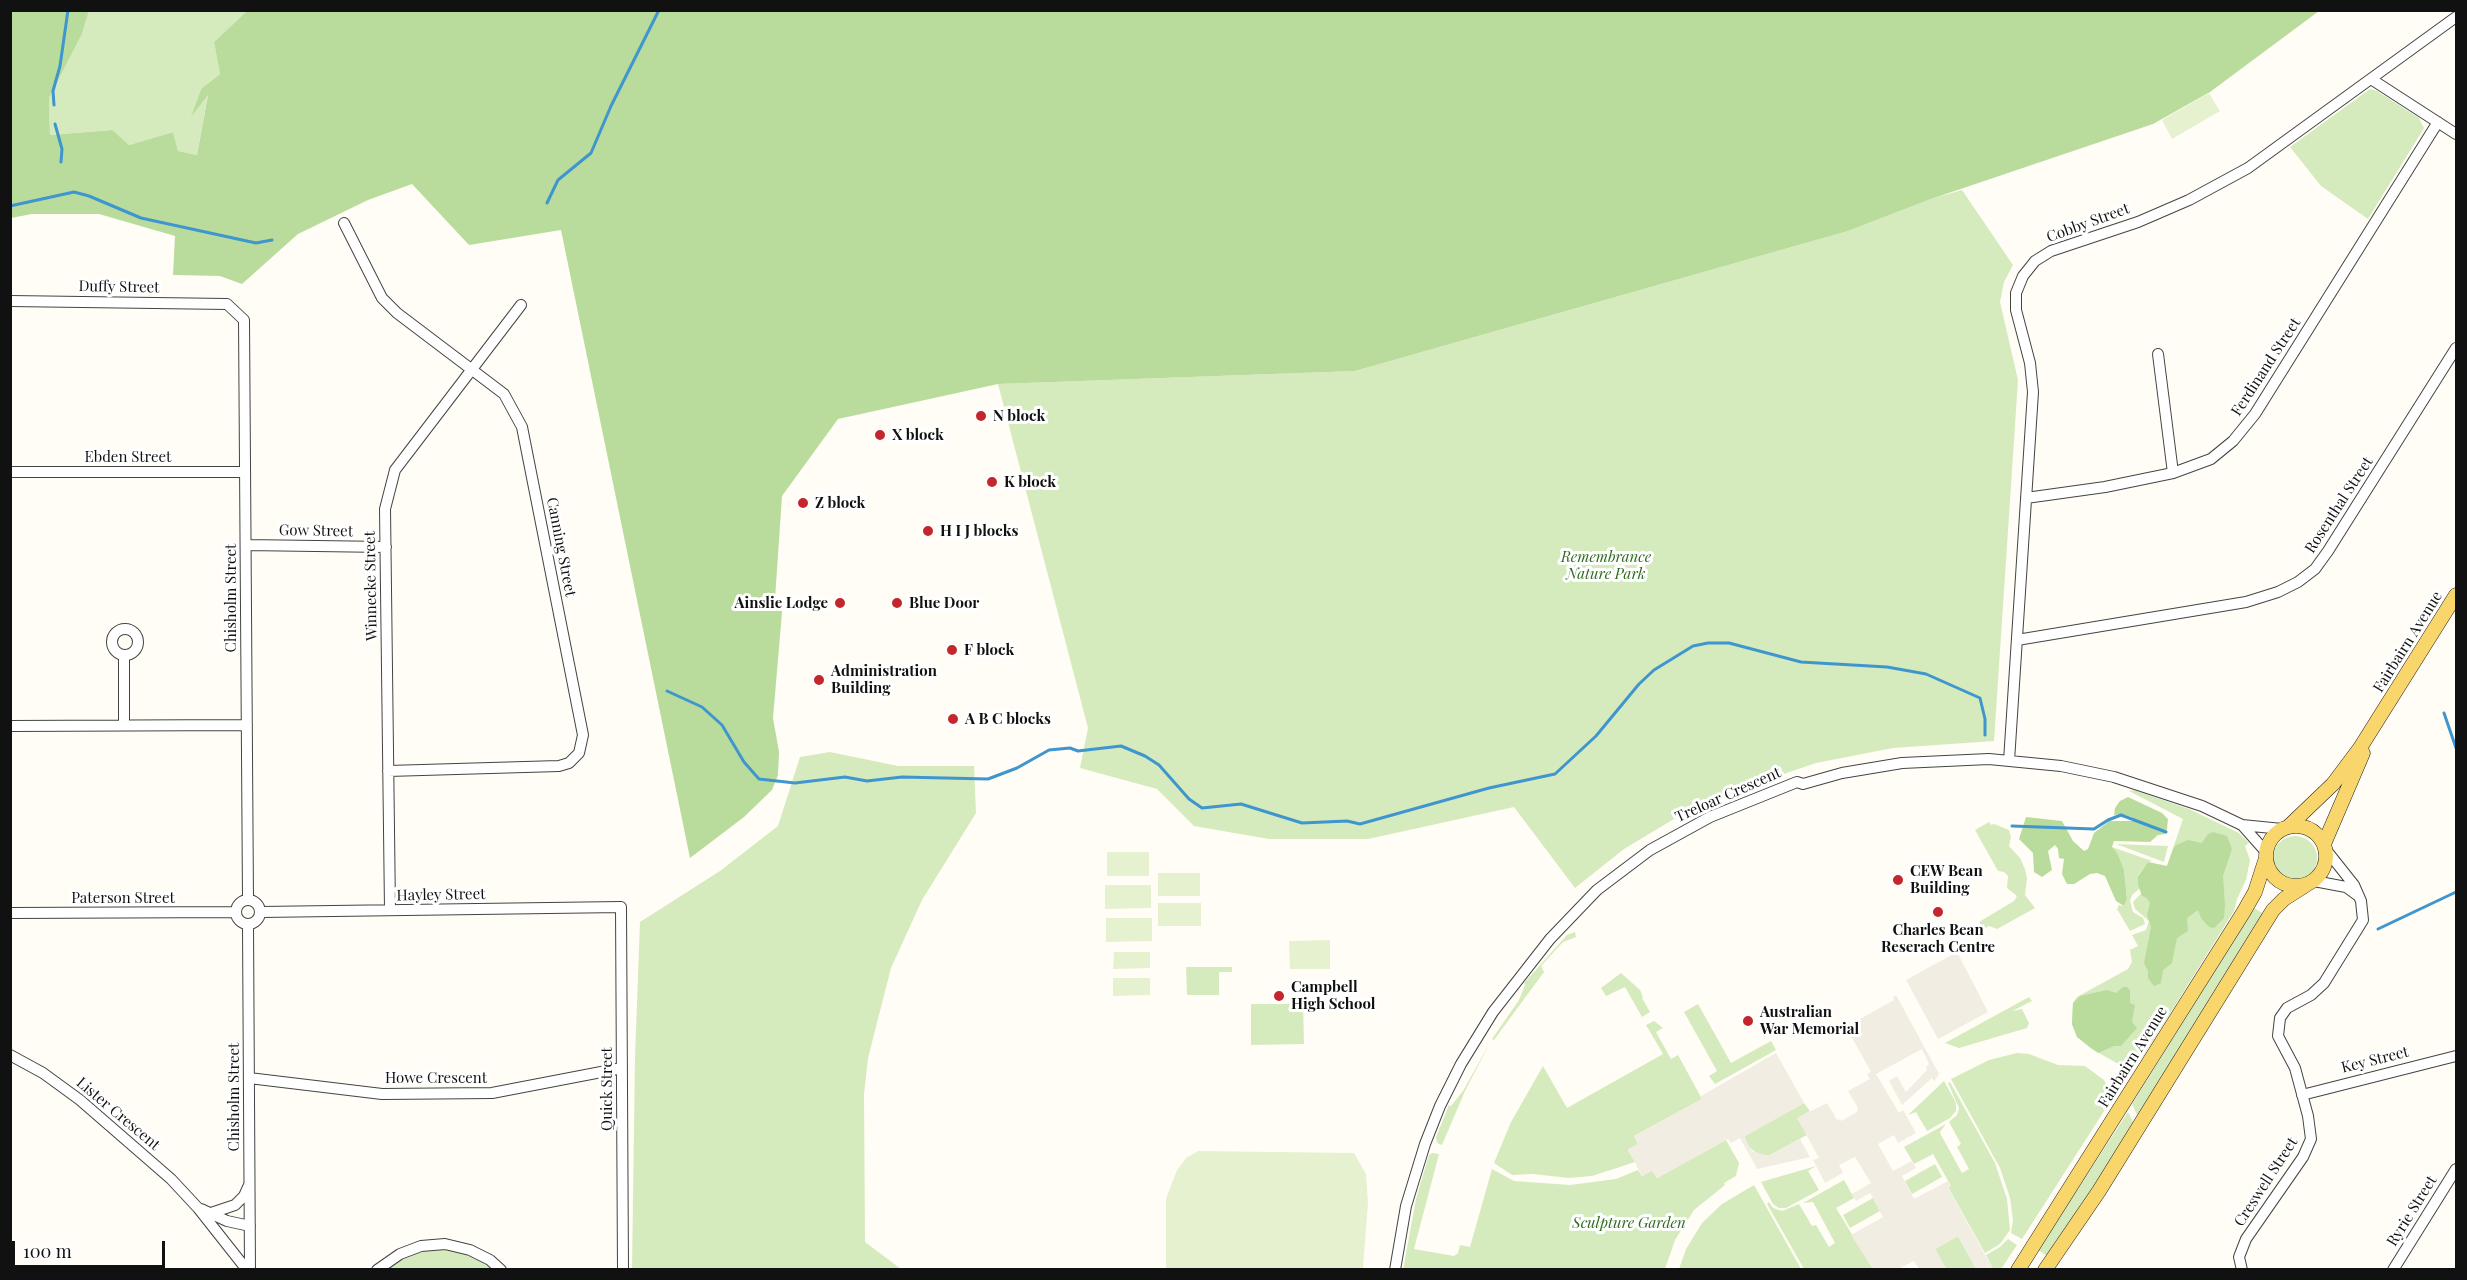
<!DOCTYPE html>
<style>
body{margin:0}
#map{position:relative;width:2467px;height:1280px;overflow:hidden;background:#fffdf5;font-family:"Playfair Display",serif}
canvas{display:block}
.frame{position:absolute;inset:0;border:12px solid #111;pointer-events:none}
.scale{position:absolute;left:12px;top:1241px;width:153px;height:27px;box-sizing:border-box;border:3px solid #111;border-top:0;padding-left:8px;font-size:18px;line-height:21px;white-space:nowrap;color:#111;-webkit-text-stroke:4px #fff;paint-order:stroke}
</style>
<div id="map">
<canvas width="2467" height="1280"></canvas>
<div class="frame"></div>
<div class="scale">100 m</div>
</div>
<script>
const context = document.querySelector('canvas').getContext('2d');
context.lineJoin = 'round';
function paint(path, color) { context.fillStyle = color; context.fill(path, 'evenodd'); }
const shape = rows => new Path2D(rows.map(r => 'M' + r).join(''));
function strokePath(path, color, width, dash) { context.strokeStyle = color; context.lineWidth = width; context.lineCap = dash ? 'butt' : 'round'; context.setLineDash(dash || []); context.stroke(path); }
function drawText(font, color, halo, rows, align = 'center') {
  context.font = font + ' "Playfair Display",serif'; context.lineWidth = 6; context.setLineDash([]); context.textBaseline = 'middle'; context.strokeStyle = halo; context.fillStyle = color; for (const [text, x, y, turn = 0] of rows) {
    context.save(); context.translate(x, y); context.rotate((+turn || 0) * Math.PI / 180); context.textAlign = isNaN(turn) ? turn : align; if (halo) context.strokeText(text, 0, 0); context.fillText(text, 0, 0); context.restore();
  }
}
const green = shape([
 [89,11,247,11,214,42,220,74,201,89,192,115,208,94,197,155,178,151,173,132,129,145,111,130,50,135,49,98,82,34],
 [2370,89,2377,91,2419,118,2424,128,2368,219,2321,186,2290,147],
 [1962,190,2013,265,2004,282,2000,302,2018,380,1994,741,1893,748,1816,763,1722,795,1674,819,1624,849,1575,888,1514,807,1368,839,1269,839,1194,826,1157,789,1080,768,1088,728,998,384,1355,371,1848,231,1931,199],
 [830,752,898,766,974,766,976,813,922,900,891,968,868,1058,864,1094,865,1242,901,1269,632,1269,635,1058,640,922,720,871,778,826,800,757],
 [2134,790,2189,809,2239,833,2249,843,2245,846,2250,860,2246,880,2237,899,2234,911,2142,1058,2133,1064,2122,1066,2090,1048,2077,1037,2072,1024,2073,1003,2077,997,2128,969,2132,962,2130,950,2138,946,2132,935,2146,930,2149,921,2135,909,2133,902,2167,866,2183,819,2129,791],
 [1989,822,1991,825,1994,824,2009,830,2011,837,2009,846,2020,858,2025,869,2027,878,2025,895,2035,908,1997,929,1989,926,1983,929,1979,922,2014,901,2017,896,2007,888,2008,876,2004,872,1998,871,1975,830],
 '2273 858a22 22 0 1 1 44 0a22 22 0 1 1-44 0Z',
 [2116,844,2168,846,2164,862],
 [2112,847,2152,861,2148,862,2138,875,2139,889,2132,895,2130,901,2133,912,2143,918,2145,924,2130,931,2117,909,2119,905,2124,906,2127,899,2124,870],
 [2254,908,2264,914,2138,1117,2132,1104,2134,1101],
 [1575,932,1576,937,1563,942,1541,966,1544,972,1494,1040,1492,1039,1519,1000,1525,985,1524,983,1567,935],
 [1186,967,1232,967,1232,972,1219,972,1219,995,1187,995],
 [1621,973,1640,990,1643,997,1642,998,1650,1012,1642,1017,1625,987,1606,996,1601,988],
 [2029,997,2032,1001,2012,1011,2022,1009,2029,1023,2027,1028,1959,1048,1945,1043],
 [1251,1004,1303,1004,1304,1044,1251,1045],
 [1698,1004,1731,1063,1771,1041,1776,1050,1715,1084,1709,1076,1717,1071,1684,1012],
 [1654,1021,1663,1028,1656,1032,1671,1059,1678,1055,1702,1099,1634,1136,1638,1144,1628,1150,1635,1162,1592,1176,1569,1178,1533,1174,1512,1175,1494,1163,1511,1122,1543,1066,1567,1108,1663,1054,1646,1025],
 [1491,1041,1465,1091,1442,1145,1437,1143,1436,1137,1449,1105,1451,1106,1463,1091],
 [2017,1053,2029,1054,2058,1065,2085,1066,2104,1080,2111,1094,2109,1103,2099,1119,2022,1239,2011,1233,2013,1220,2010,1198,2000,1168,1951,1079,1989,1060],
 [1944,1081,1956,1103,1956,1111,1950,1118,1927,1131,1916,1112,1908,1115],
 [1950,1082,1995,1163,2007,1199,2010,1230,2000,1244,1985,1253,1948,1187,1951,1186,1933,1154,1914,1164,1904,1147,1946,1124,1940,1132,1941,1135,1962,1173,1969,1169,1957,1147,1961,1144,1949,1122,1957,1115,1959,1108,1948,1083],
 [1804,1103,1810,1111,1798,1118,1807,1135,1770,1155,1759,1155,1749,1147,1744,1136],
 [2128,1112,2134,1124,2049,1257,2038,1250],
 [1726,1140,1739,1163,1736,1176,1724,1183,1725,1185,1694,1210,1675,1240,1665,1269,1403,1270,1416,1199,1429,1155,1432,1153,1439,1154,1414,1249,1454,1256,1458,1253,1460,1245,1470,1247,1492,1169,1514,1181,1570,1185,1616,1179,1638,1170,1642,1176,1652,1170,1657,1178],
 [1935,1164,1942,1177,1912,1194,1905,1181],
 [1816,1166,1808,1171,1819,1190,1786,1208,1779,1208,1773,1204,1761,1182],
 [1844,1180,1854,1198,1836,1208,1873,1269,1804,1269,1767,1204,1769,1202,1773,1208,1782,1211,1799,1204,1812,1226,1816,1225,1829,1247,1835,1243,1813,1202,1803,1203],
 [1754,1185,1801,1269,1679,1269,1686,1249,1702,1223,1722,1204],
 [1873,1198,1880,1211,1850,1228,1843,1215],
 [1958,1236,1976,1269,1946,1269,1935,1249],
 [2008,1239,2017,1245,2001,1269,1993,1269,1986,1255,2000,1247],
 [444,1246,470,1253,495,1270,385,1270,400,1257,422,1249]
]);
const forest = shape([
 [11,11,89,11,82,34,49,98,50,135,112,130,129,145,173,132,178,151,197,155,208,95,191,117,201,89,220,74,214,42,247,11,2319,11,2210,92,2153,124,1931,199,1848,231,1355,371,998,384,838,419,782,496,775,599,782,612,773,718,779,752,778,775,772,790,744,817,690,858,561,230,469,245,412,184,368,200,298,234,242,284,220,276,173,275,175,236,99,214,32,214,11,218],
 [2128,797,2162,813,2168,819,2167,829,2165,834,2158,835,2150,842,2114,841,2112,847,2117,853,2124,870,2127,899,2124,906,2116,901,2105,876,2097,873,2090,874,2074,884,2067,884,2062,874,2064,859,2059,858,2058,849,2055,845,2048,851,2052,870,2042,877,2034,872,2033,853,2019,839,2026,817,2062,821,2073,841,2084,851,2088,849,2094,833,2109,821,2133,821,2132,817,2122,814,2114,815,2115,808,2120,801],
 [2213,832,2227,836,2232,849,2223,876,2225,906,2224,918,2214,928,2209,927,2201,918,2198,910,2187,918,2188,931,2177,938,2172,963,2163,970,2161,983,2154,986,2148,978,2148,971,2144,963,2151,927,2147,915,2150,903,2147,898,2142,896,2138,885,2138,876,2148,862,2167,866,2173,849,2176,845,2188,840,2202,843,2208,834],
 [2123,987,2127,987,2130,990,2130,1003,2135,1005,2132,1022,2137,1028,2121,1046,2114,1046,2098,1053,2077,1037,2072,1024,2073,1003,2080,996,2107,990,2116,993]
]);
const pitch = shape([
 [2209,93,2220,111,2172,139,2162,120],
 [1107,852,1149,852,1149,876,1107,876],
 [1158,873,1200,873,1200,896,1158,896],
 [1105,885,1151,885,1151,908,1105,909],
 [1158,903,1201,903,1201,926,1158,926],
 [1106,918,1152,918,1152,941,1106,942],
 [1330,940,1330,969,1290,969,1289,941],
 [1114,952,1150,952,1150,968,1113,969],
 [1113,978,1150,978,1150,995,1113,996],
 [1198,1151,1354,1153,1366,1174,1368,1203,1363,1269,1166,1269,1166,1199,1177,1170,1186,1158]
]);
const plaza = shape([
 [1957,952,1988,1012,1938,1039,1906,980],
 [1896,995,1939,1074,1934,1081,1932,1078,1902,1105,1889,1081,1897,1076,1906,1092,1927,1070,1926,1067,1929,1064,1922,1049,1876,1074,1899,1113,1903,1110,1916,1133,1898,1143,1894,1135,1878,1144,1893,1171,1912,1161,1916,1168,1902,1176,1914,1199,1948,1181,1951,1186,1948,1188,1993,1269,1976,1269,1958,1236,1935,1249,1946,1269,1919,1269,1914,1261,1898,1269,1873,1269,1851,1235,1883,1217,1870,1193,1856,1201,1852,1194,1871,1183,1855,1157,1839,1165,1843,1173,1825,1183,1813,1160,1819,1158,1797,1118,1827,1103,1837,1120,1840,1119,1841,1121,1857,1112,1858,1108,1848,1091,1870,1079,1867,1074,1871,1072,1846,1027,1894,1000,1893,997],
 [1776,1053,1804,1103,1744,1137,1752,1151,1765,1155,1770,1155,1800,1139,1810,1157,1757,1169,1740,1138,1731,1143,1728,1139,1657,1178,1652,1171,1642,1176,1628,1149,1638,1144,1634,1136,1702,1099,1701,1096]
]);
const stream = shape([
 [54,105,53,91,60,66,68,10],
 [55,124,62,149,61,162],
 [547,203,558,180,591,153,611,106,659,10],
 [10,206,74,192,89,196,141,218,256,243,272,240],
 [667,691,702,707,722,725,744,762,759,779,795,783,845,777,867,781,902,777,988,779,1017,768,1049,750,1070,748,1078,751,1121,746,1145,756,1159,765,1189,799,1202,808,1241,804,1302,823,1347,821,1360,824,1489,788,1555,774,1596,736,1639,684,1654,670,1693,646,1708,643,1729,643,1801,662,1887,667,1926,674,1980,698,1985,719,1985,735],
 [2444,713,2456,748],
 [2012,826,2094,829,2108,820,2121,815,2166,832],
 [2378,929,2456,892]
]);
const minor = shape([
 [2371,79,2456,134],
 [344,223,382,298,397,313,504,394,522,427,583,735,579,753,569,763,559,766,388,771],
 [10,301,227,304,244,320,248,899],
 [2158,354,2173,473],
 [10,472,245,472],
 [2026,498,2105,487,2173,473,2211,459,2233,441,2255,414,2438,122],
 [246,545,386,547],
 '112 642a13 13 0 1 1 26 0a13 13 0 1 1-26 0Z',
 [2017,640,2246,602,2278,592,2298,582,2315,569,2328,551,2456,348],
 [124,725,124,655],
 [10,726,247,725],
 [2009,761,2033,392,2030,363,2016,310,2016,293,2023,276,2035,261,2051,251,2138,222,2189,200,2248,168,2456,17],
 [2242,825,2266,852],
 [2314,881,2346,887,2357,895],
 '236 912a12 12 0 1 1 24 0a12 12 0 1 1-24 0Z',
 [390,910,385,509,395,470,521,305],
 [261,912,621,907,623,1270],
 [10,913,235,912],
 [248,925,250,1270],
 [10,1055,43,1073,80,1100,171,1179,198,1208,247,1270],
 [249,1078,382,1094,492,1093,622,1068],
 [2302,1095,2456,1056],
 [201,1209,227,1221,250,1226],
 [208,1214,235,1205,244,1196,249,1185],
 [377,1270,400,1254,421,1246,445,1244,470,1250,490,1260,501,1270],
 [1395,1270,1406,1206,1425,1144,1440,1106,1461,1064,1493,1012,1550,939,1597,890,1650,850,1710,817,1797,782,1803,784,1842,773,1902,763,1989,759,2061,766,2114,777,2202,806,2242,825,2282,829],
 [2242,1270,2239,1257,2246,1239,2303,1157,2311,1139,2308,1116,2295,1068,2278,1036,2280,1018,2287,1008,2311,995,2324,983,2363,920,2361,901,2354,885,2327,851],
 [2393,1270,2456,1169]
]);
const major = shape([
 '2266 856a30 30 0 1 1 60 0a30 30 0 1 1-60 0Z',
 [2288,827,2333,784,2360,748,2456,595],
 [2324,844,2363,753],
 [2018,1270,2243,913,2255,892,2266,858],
 [2045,1270,2099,1191,2273,910,2284,899,2306,885]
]);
const markers = [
 [981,416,6,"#c4262e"],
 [880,435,6,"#c4262e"],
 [992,482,6,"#c4262e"],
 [803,503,6,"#c4262e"],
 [928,531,6,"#c4262e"],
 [840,603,6,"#c4262e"],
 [897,603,6,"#c4262e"],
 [952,650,6,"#c4262e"],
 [819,680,6,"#c4262e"],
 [953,719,6,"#c4262e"],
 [1898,880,6,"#c4262e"],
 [1938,912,6,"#c4262e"],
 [1279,996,6,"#c4262e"],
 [1748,1021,6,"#c4262e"]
];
const streetNames = [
 ["Cobby Street",2088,223,-20],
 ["Duffy Street",119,287,1],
 ["Ferdinand Street",2266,367,-57],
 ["Ebden Street",128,457],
 ["Rosenthal Street",2339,505,-57],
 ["Gow Street",316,531,1],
 ["Canning Street",561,547,79],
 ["Winnecke Street",371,586,-91],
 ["Chisholm Street",231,598,-90],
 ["Fairbairn Avenue",2408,642,-58],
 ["Treloar Crescent",1728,795,-24],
 ["Hayley Street",441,895,-1],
 ["Paterson Street",123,898],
 ["Fairbairn Avenue",2133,1057,-58],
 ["Key Street",2375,1060,-14],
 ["Howe Crescent",436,1078],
 ["Quick Street",607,1089,-90],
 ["Chisholm Street",234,1097,-90],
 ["Lister Crescent",118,1114,40],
 ["Creswell Street",2266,1182,-57],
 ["Ryrie Street",2412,1211,-58]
];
const poiNames = [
 ["N block",993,416],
 ["X block",892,435],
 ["K block",1004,482],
 ["Z block",815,503],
 ["H I J blocks",940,531],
 ["Ainslie Lodge",828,603,"right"],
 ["Blue Door",909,603],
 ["F block",964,650],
 ["Administration",831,671],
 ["Building",831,688],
 ["A B C blocks",965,719],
 ["CEW Bean",1910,871],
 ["Building",1910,888],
 ["Charles Bean",1938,930,"center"],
 ["Reserach Centre",1938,947,"center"],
 ["Campbell",1291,987],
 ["High School",1291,1004],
 ["Australian",1760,1012],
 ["War Memorial",1760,1029]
];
const parkNames = [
 ["Remembrance",1606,557],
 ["Nature Park",1606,574],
 ["Sculpture Garden",1629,1223]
];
paint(green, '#d5ebbd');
paint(forest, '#b9dc9c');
paint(pitch, '#e6f2cf');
paint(plaza, '#f1ede2');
strokePath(stream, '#3f96cf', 3);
strokePath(minor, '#444', 12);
strokePath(major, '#222', 15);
strokePath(minor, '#fff', 10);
strokePath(major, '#f9d66b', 14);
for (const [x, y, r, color] of markers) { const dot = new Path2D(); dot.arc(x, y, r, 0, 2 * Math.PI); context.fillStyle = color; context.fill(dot); strokePath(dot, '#fff', 2); }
drawText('15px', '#111', '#fff', streetNames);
drawText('bold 15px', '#111', '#fff', poiNames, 'left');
drawText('italic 15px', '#2f6b1f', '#fff', parkNames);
</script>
